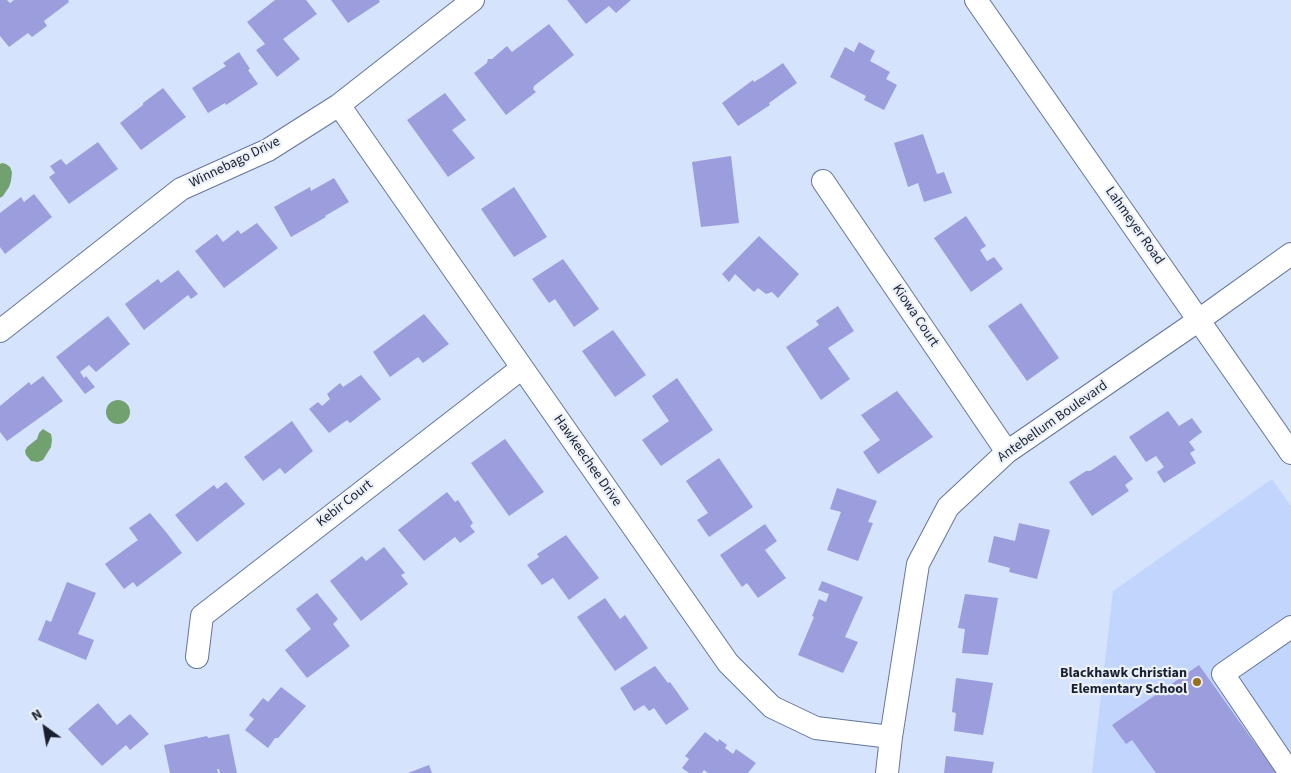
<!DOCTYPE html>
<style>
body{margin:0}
#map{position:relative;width:1291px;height:773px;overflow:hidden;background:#d6e3fc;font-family:"Source Sans 3",sans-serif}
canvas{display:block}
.north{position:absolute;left:20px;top:703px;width:50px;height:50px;-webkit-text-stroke:4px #ebf0f8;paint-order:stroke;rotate:328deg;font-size:14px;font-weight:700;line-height:20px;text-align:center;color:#192130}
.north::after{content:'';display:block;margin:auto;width:18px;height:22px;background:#192130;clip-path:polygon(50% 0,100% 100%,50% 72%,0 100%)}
</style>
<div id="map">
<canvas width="1291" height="773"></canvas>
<div class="north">N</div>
</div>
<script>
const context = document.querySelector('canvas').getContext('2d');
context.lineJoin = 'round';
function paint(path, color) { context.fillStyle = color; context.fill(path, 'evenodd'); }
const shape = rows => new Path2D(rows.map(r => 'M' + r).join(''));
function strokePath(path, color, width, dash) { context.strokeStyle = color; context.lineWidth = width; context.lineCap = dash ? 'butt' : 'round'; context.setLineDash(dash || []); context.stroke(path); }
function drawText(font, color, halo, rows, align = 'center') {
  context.font = font + ' "Source Sans 3",sans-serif'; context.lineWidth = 4.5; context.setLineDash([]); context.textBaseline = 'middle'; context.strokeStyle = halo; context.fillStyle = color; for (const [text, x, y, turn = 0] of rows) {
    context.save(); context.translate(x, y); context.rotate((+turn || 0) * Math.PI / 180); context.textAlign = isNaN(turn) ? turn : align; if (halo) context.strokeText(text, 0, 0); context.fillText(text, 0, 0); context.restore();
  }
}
const built = shape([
 [1272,479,1291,506,1291,773,1092,773,1113,591]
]);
const water = shape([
 [2,163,6,164,10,167,12,172,11,181,9,187,3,196,0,198,0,164],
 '106 412a12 12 0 1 1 24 0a12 12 0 1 1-24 0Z',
 [43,429,51,434,52,440,51,447,43,460,38,462,31,461,26,455,25,451,27,447,37,439,39,433]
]);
const building = shape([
 [0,0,7,0,10,3,14,0,68,0,69,2,44,21,47,26,32,37,28,33,9,47,0,36],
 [275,0,306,0,317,14,283,39,300,59,277,77,256,50,265,44,247,22],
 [331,0,379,0,380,2,348,23],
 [567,0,631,0,616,13,609,6,586,24],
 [549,24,574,55,534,86,533,89,536,92,506,115,474,73,487,63,488,59,492,59,507,46,512,52],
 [859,42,875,51,870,61,890,72,886,79,897,85,884,110,864,100,866,96,830,77,845,47,854,52],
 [239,52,250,69,248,70,258,84,226,105,225,103,208,113,192,88,226,66,223,63],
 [783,63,797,83,769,103,770,105,738,126,722,103,753,80,754,82,764,76],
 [163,88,186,117,141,150,120,123,143,105,143,103],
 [445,93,466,120,452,130,475,158,448,177,407,120],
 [923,134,937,174,944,172,952,193,924,202,918,183,908,187,894,143],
 [98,142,118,169,69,204,49,177,55,173,50,166,61,159,66,165],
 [731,156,739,223,701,227,692,162],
 [334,178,349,202,325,216,326,217,291,237,274,207,310,187,311,191],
 [514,187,547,237,514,257,481,209],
 [34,194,52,217,5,254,0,247,0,213,21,197,24,202],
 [966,216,986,246,980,250,987,261,994,257,1003,269,971,292,934,238],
 [257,223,278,248,224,288,195,251,217,234,223,242,238,230,241,234],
 [759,236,799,274,778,298,772,292,766,294,758,288,754,292,735,274,729,282,722,274],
 [563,259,599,309,574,327,555,299,549,303,532,279],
 [178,270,198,294,191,299,188,295,144,330,125,304,158,279,161,283],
 [1021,303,1059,358,1027,381,988,326],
 [838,306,854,331,828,348,850,379,821,400,786,347,819,325,816,321],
 [424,314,449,344,423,363,418,357,390,377,373,352],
 [108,316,130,344,96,372,89,365,80,372,84,378,86,376,95,387,85,394,56,357],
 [613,330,646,375,615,397,582,351],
 [361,375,381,399,350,423,347,420,329,433,309,409,318,402,322,406,330,399,327,394,340,383,343,387],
 [43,376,63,401,7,441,0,432,0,406,29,382,31,385],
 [677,378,713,430,661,466,642,440,669,421,652,396],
 [897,391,933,437,878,474,863,452,880,440,861,415],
 [1168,411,1179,426,1192,418,1202,432,1189,442,1195,450,1190,453,1196,463,1164,483,1157,472,1164,467,1156,456,1146,462,1129,437],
 [292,421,313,451,285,474,280,468,263,481,244,457],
 [505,439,544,492,509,516,471,463],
 [1115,455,1133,479,1125,485,1129,491,1092,516,1069,482,1086,471,1090,471],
 [719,458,753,507,709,537,697,520,708,513,686,481],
 [226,482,245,504,197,542,175,515,214,485,217,489],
 [837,488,877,501,868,522,873,523,858,561,827,550,841,512,830,509],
 [447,492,455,502,458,500,473,523,470,526,475,532,460,543,455,537,424,561,398,530],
 [150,513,166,532,182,553,137,587,133,582,124,589,105,564,138,540,129,528],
 [1019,523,1050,530,1037,579,1009,572,1010,568,988,562,994,536,1015,541],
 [765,524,777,541,765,550,786,578,758,598,747,583,742,587,720,555],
 [566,535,599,578,569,600,553,578,542,585,527,565,539,557,537,554],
 [384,547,405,573,401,575,408,584,361,621,330,581,362,556,366,561],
 [822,581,863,597,845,637,858,642,843,673,798,655,814,617,812,616,819,599,826,602,829,594,818,590],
 [67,582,96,593,78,634,94,640,86,660,38,640,46,620,51,622],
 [317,593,338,619,333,624,350,646,307,678,285,650,311,629,296,609],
 [965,594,998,598,988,655,962,653,965,629,958,628],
 [605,598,620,619,625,615,648,648,615,671,577,617],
 [1199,665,1276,773,1156,773,1132,740,1126,744,1112,725],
 [655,666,668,683,670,682,689,709,666,725,654,708,649,711,644,705,634,711,620,688],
 [956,678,993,683,983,735,954,731,956,713,952,712],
 [281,687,306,706,278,738,275,738,268,748,245,730,254,719,249,715,263,698,268,702],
 [98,703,117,725,130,714,149,734,130,750,126,745,102,766,68,729],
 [705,732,718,742,719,739,727,745,725,748,733,754,736,749,756,763,748,773,708,773,704,770,702,773,689,773,682,768,689,759,685,756],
 [229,734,237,773,220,773,219,769,217,769,218,773,170,773,164,745,207,736,208,738],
 [946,756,994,762,992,773,944,773],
 [429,765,432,773,408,773]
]);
const minor = shape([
 [976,0,1291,453],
 [339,105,728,663,772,707,816,728,891,737],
 [823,181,1007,452],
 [0,331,181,189,268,150,339,105,473,0],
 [197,657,202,616,522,368],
 [887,773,891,737,918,564,948,507,1007,452,1199,320,1291,254],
 [1290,773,1223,674,1291,627]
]);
const markers = [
 [1197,682,5,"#96701a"]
];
const streetNames = [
 ["Winnebago Drive",235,163,-26],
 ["Lahmeyer Road",1134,226,55],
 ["Kiowa Court",915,316,56],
 ["Antebellum Boulevard",1053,422,-35],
 ["Hawkeechee Drive",587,461,55],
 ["Kebir Court",345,504,-38]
];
const poiNames = [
 ["Blackhawk Christian",1187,674],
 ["Elementary School",1187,690]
];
paint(built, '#c2d6fd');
paint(water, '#71a16e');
paint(building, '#9c9ddc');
strokePath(minor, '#63769b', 24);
strokePath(minor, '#fff', 22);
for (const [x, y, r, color] of markers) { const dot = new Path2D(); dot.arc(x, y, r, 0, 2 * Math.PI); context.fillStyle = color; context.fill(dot); strokePath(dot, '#ebf0f8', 2); }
drawText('14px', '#192130', '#ebf0f8', streetNames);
drawText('bold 14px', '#192130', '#ebf0f8', poiNames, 'right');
</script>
